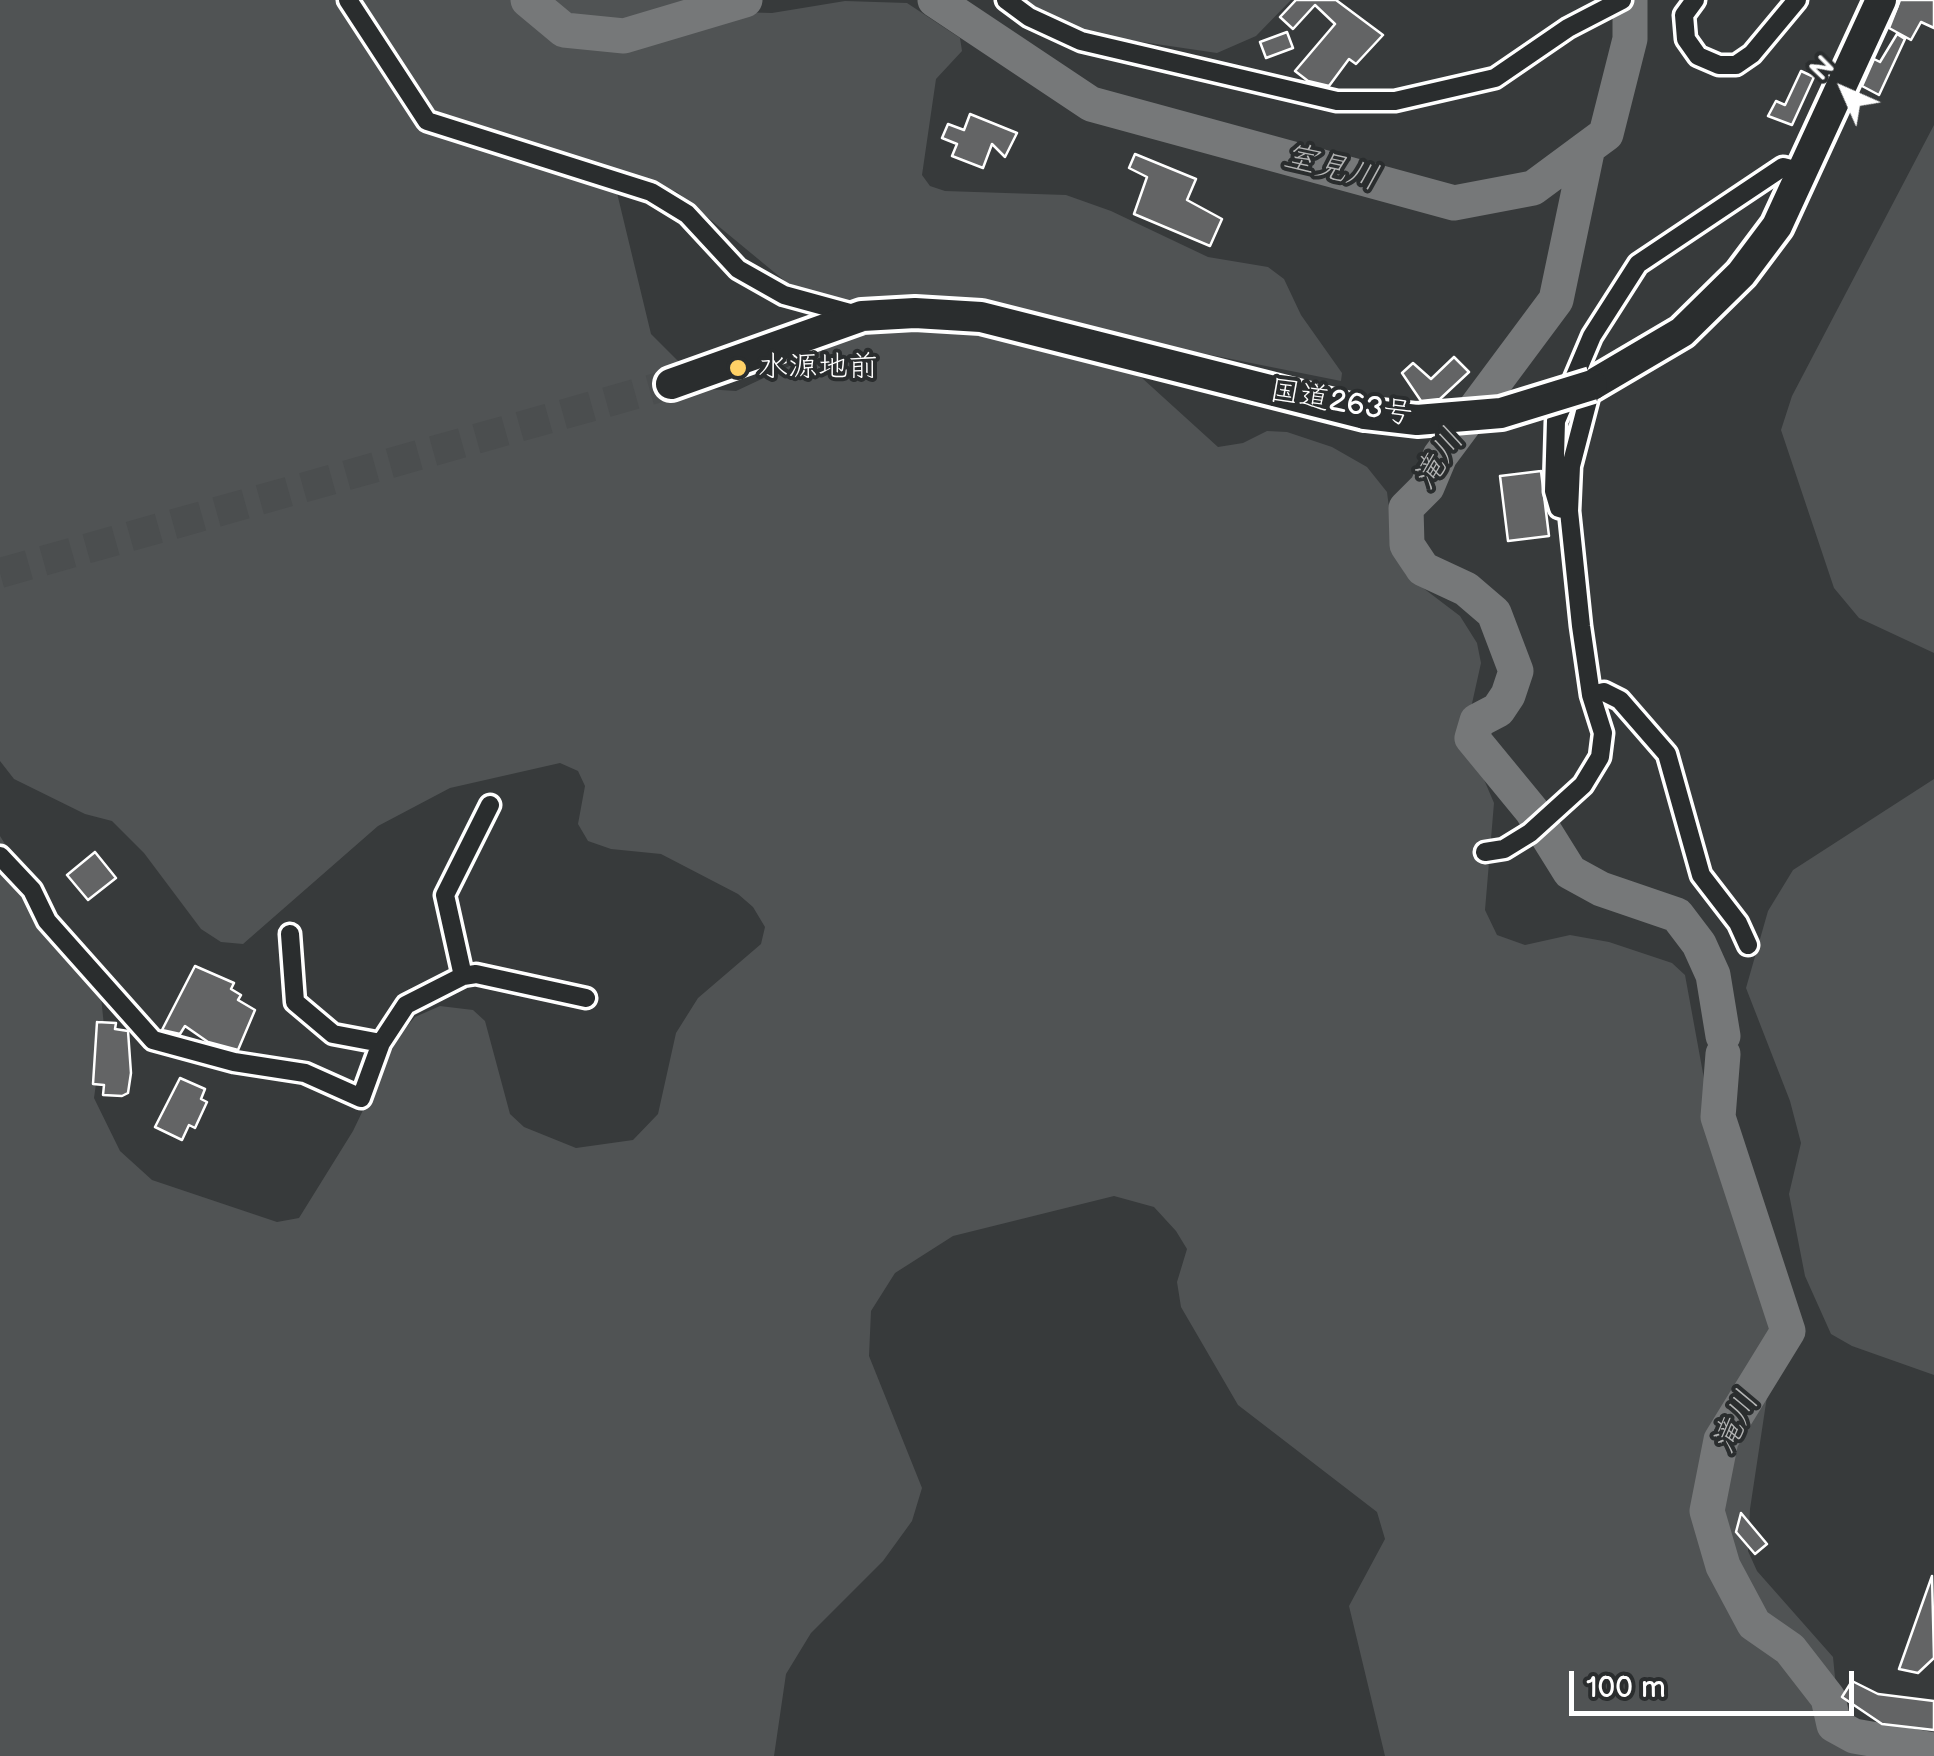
<!DOCTYPE html>
<meta charset="utf-8">
<style>
body{margin:0}
#map{position:relative;width:1934px;height:1756px;overflow:hidden;background:#373a3b;font-family:"Balsamiq Sans",sans-serif}
canvas{display:block}
.north{position:absolute;left:1794px;top:40px;width:100px;height:100px;-webkit-text-stroke:8px #2a2d2e;paint-order:stroke;rotate:315deg;font-size:28px;font-weight:700;line-height:40px;text-align:center;color:#fff}
.north::after{content:'';display:block;margin:auto;width:35px;height:45px;background:#fff;clip-path:polygon(50% 0,100% 100%,50% 72%,0 100%)}
.scale{position:absolute;left:1569px;top:1671px;width:285px;height:45px;box-sizing:border-box;border:5px solid #fff;border-top:0;padding-left:12px;font-size:30px;line-height:35px;white-space:nowrap;color:#fff;-webkit-text-stroke:8px #2a2d2e;paint-order:stroke}
</style>
<div id="map">
<canvas width="1934" height="1756"></canvas>
<div class="north">N</div>
<div class="scale">100 m</div>
</div>
<script>
const context = document.querySelector('canvas').getContext('2d');
context.lineJoin = 'round';
function paint(path, color) { context.fillStyle = color; context.fill(path, 'evenodd'); }
const shape = rows => new Path2D(rows.map(r => 'M' + r).join(''));
function strokePath(path, color, width, dash) { context.strokeStyle = color; context.lineWidth = width; context.lineCap = dash ? 'butt' : 'round'; context.setLineDash(dash || []); context.stroke(path); }
function drawText(font, color, halo, rows, align = 'center') {
  context.font = font + ' "Balsamiq Sans","Klee One",sans-serif'; context.lineWidth = 8; context.setLineDash([]); context.textBaseline = 'middle'; context.strokeStyle = halo; context.fillStyle = color; for (const [text, x, y, turn = 0] of rows) {
    context.save(); context.translate(x, y); context.rotate((+turn || 0) * Math.PI / 180); context.textAlign = isNaN(turn) ? turn : align; if (halo) context.strokeText(text, 0, 0); context.fillText(text, 0, 0); context.restore();
  }
}
const green = shape([
 [0,0,521,0,545,33,546,0,688,0,737,12,772,13,845,1,907,3,960,38,962,51,936,79,922,175,930,186,945,191,1066,195,1111,211,1208,257,1268,267,1284,279,1301,315,1342,373,1341,381,1116,336,845,305,786,282,677,192,611,168,651,334,706,389,736,391,862,332,910,325,963,327,1105,359,1142,378,1218,447,1243,443,1267,431,1287,432,1332,447,1367,467,1387,492,1395,555,1406,575,1460,616,1477,643,1481,663,1465,735,1494,803,1485,910,1497,935,1525,945,1570,935,1609,942,1672,963,1685,975,1720,1166,1779,1317,1750,1509,1748,1551,1757,1571,1833,1657,1838,1708,1868,1728,1934,1744,1934,1756,1385,1756,1349,1606,1385,1539,1377,1512,1238,1405,1181,1307,1177,1282,1187,1249,1176,1231,1154,1207,1114,1196,953,1236,895,1273,871,1311,869,1356,922,1488,912,1521,883,1561,811,1633,786,1674,774,1756,0,1756,0,836,101,997,104,1026,94,1098,120,1151,152,1180,277,1222,299,1218,353,1131,398,1037,415,1017,440,1006,473,1010,485,1021,510,1114,524,1127,576,1148,633,1140,658,1114,676,1033,698,998,761,944,765,927,753,907,738,894,661,854,611,849,588,841,578,824,585,786,578,771,560,763,450,788,378,826,243,944,221,942,201,929,144,853,112,821,85,814,14,779,0,761],
 [1008,0,1291,0,1256,36,1217,53,1088,34],
 [1934,125,1934,653,1859,618,1834,588,1781,430,1792,396],
 [1934,779,1934,1375,1852,1346,1831,1334,1805,1276,1789,1194,1801,1143,1790,1101,1746,988,1768,911,1793,870]
]);
const river = shape([
 [528,0,564,30,624,36,745,0],
 [935,0,1091,104,1454,203,1533,188,1606,134,1630,39,1630,0],
 [1587,152,1556,300,1440,456,1427,487,1406,508,1407,545,1423,569,1466,589,1494,613,1516,671,1508,695,1498,710,1477,721,1472,738,1532,811,1570,872,1601,889,1677,915,1699,944,1713,975,1723,1036],
 [1723,1054,1718,1117,1788,1331,1721,1440,1707,1511,1723,1566,1754,1624,1790,1649,1828,1698,1834,1725,1854,1736,1934,1750]
]);
const building = shape([
 [1296,0,1336,0,1383,35,1356,64,1349,59,1329,86,1308,81,1295,71,1335,24,1315,5,1293,29,1280,17,1296,0],
 [1900,0,1934,0,1934,28,1921,22,1911,40,1889,28,1900,0],
 [1287,32,1293,48,1266,58,1260,42,1287,32],
 [1897,34,1905,39,1879,95,1862,86,1874,59,1880,62,1897,34],
 [1801,71,1814,77,1792,125,1768,116,1776,101,1785,105,1801,71],
 [970,114,1017,133,1005,157,992,144,983,168,952,156,957,144,942,138,948,124,964,130,970,114],
 [1135,154,1196,179,1187,200,1222,219,1210,246,1134,214,1147,177,1129,168,1135,154],
 [1454,357,1469,372,1440,399,1421,401,1402,373,1413,363,1431,379,1454,357],
 [1541,471,1549,536,1508,541,1500,476,1541,471],
 [95,852,116,878,88,900,67,875,95,852],
 [195,966,234,983,231,989,241,995,238,1000,255,1010,238,1050,208,1042,185,1026,180,1034,162,1030,195,966],
 [97,1022,116,1023,115,1029,128,1031,131,1073,128,1093,122,1096,103,1095,104,1085,93,1084,97,1022],
 [180,1078,205,1089,201,1099,207,1102,195,1128,189,1125,182,1140,155,1127,180,1078],
 [1741,1513,1767,1544,1755,1554,1736,1532,1741,1513],
 [1932,1576,1934,1658,1918,1673,1899,1669,1932,1576],
 [1852,1681,1878,1694,1934,1701,1934,1730,1882,1724,1842,1697,1852,1681]
]);
const trunkTunnel = shape([
 [0,573,671,384]
]);
const minor = shape([
 [348,0,427,121,651,192,687,214,738,269,784,295,857,315],
 [1006,0,1029,17,1081,41,1337,101,1395,101,1495,78,1568,28,1622,0],
 [1695,0,1684,15,1686,39,1698,56,1719,65,1736,65,1752,54,1797,0],
 [1569,511,1559,508,1554,491,1556,421,1592,336,1638,264,1783,167,1803,172],
 [1591,695,1604,692,1620,700,1667,754,1701,875,1738,923,1748,945],
 [1485,852,1504,849,1530,833,1583,785,1600,757,1603,733,1591,695,1581,626,1569,511,1571,466,1592,385],
 [0,856,32,890,47,921,153,1040,234,1062,305,1073,361,1098,381,1043],
 [290,934,295,1002,333,1034,381,1043,406,1005,463,976,445,895,490,805],
 [463,976,476,974,586,998]
]);
const trunk = shape([
 [671,384,862,316,915,313,981,317,1365,414],
 [1592,385,1682,332,1741,274,1777,226,1881,0]
]);
const trunkBridge = shape([
 [1365,414,1417,420,1501,413,1592,385]
]);
const markers = [
 [738,368,10,"#ffd166"]
];
const poiNames = [
 ["水源地前",758,368]
];
const streetNames = [
 ["国道263号",1341,404,10]
];
const waterNames = [
 ["室見川",1331,169,15],
 ["滝川",1440,460,-57],
 ["滝川",1737,1423,-64]
];
paint(green, '#505354');
strokePath(river, '#767879', 35);
paint(building, '#636465');
strokePath(building, '#fff', 2.5);
strokePath(trunkTunnel, '#4b4e4f', 30, [30, 15]);
strokePath(minor, '#fff', 25);
strokePath(trunk, '#fff', 38);
strokePath(minor, '#2a2d2e', 18);
strokePath(trunk, '#2a2d2e', 30);
strokePath(trunkBridge, '#fff', 38, []);
strokePath(trunkBridge, '#2a2d2e', 30);
for (const [x, y, r, color] of markers) { const dot = new Path2D(); dot.arc(x, y, r, 0, 2 * Math.PI); context.fillStyle = color; context.fill(dot); strokePath(dot, '#2a2d2e', 4); }
drawText('30px', '#fff', '#2a2d2e', poiNames, 'left');
drawText('30px', '#fff', '#2a2d2e', streetNames);
drawText('italic 32px', '#b4b5b5', '#2a2d2e', waterNames);
</script>
